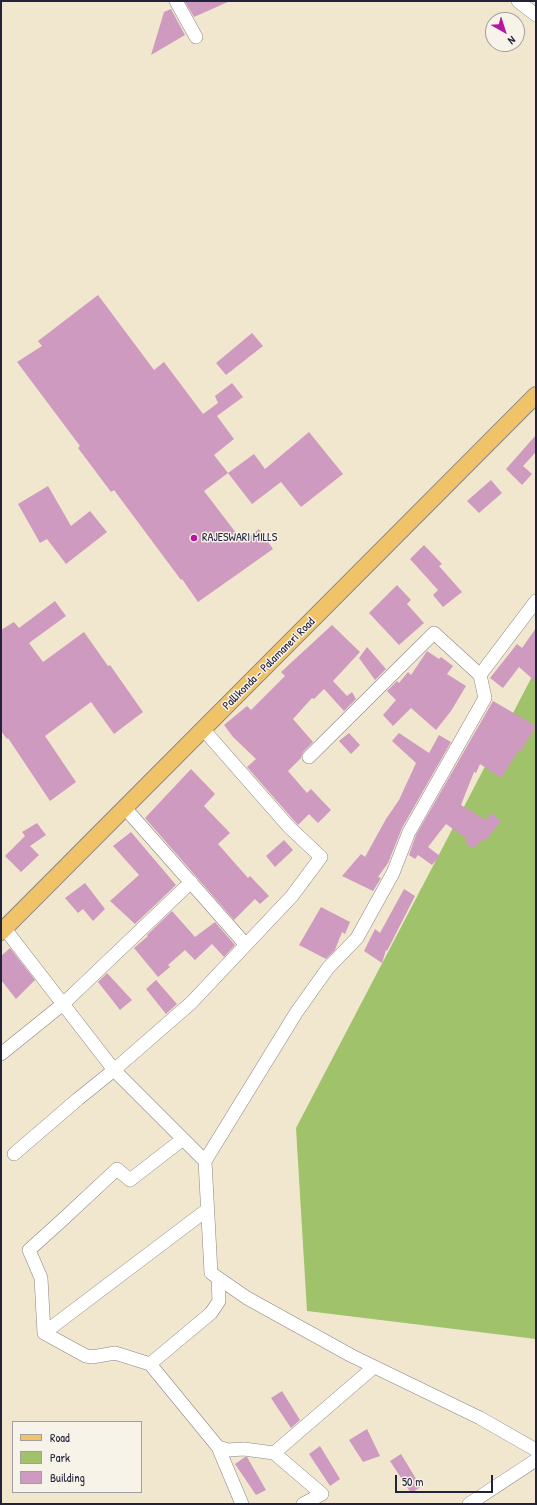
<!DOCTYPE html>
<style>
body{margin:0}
#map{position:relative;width:537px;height:1505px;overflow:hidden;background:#f1e7cf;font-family:"Patrick Hand",sans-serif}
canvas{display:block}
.frame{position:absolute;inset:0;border:2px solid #22223b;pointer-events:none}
.legend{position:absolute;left:12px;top:1421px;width:130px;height:72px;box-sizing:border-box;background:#f7f3e8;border:1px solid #a29fa3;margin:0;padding:5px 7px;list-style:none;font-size:12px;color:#22223b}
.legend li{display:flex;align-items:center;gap:8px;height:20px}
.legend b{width:20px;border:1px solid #a29fa3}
.north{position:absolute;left:485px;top:12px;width:40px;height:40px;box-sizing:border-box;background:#f7f3e8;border:1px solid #a29fa3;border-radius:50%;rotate:141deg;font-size:11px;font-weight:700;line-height:16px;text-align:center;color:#22223b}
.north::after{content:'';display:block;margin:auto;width:14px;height:18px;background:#b5179e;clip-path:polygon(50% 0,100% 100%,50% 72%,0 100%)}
.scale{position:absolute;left:395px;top:1475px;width:98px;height:18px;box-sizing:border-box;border:2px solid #22223b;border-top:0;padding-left:5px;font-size:12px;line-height:14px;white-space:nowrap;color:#22223b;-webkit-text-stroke:3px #f7f3e8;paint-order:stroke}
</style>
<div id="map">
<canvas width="537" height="1505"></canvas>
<div class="frame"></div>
<ul class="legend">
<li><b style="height:5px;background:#f1c369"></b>Road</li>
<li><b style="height:11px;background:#a0c26b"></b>Park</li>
<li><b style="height:11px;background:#cf9abf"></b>Building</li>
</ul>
<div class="north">N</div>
<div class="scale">50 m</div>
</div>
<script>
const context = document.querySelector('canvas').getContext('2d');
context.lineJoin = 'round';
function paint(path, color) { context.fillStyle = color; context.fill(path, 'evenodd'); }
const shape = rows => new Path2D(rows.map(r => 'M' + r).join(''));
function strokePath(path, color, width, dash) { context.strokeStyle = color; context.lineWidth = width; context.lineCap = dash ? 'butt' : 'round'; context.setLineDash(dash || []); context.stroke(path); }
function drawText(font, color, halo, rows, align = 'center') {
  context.font = font + ' "Patrick Hand",sans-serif'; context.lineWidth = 3; context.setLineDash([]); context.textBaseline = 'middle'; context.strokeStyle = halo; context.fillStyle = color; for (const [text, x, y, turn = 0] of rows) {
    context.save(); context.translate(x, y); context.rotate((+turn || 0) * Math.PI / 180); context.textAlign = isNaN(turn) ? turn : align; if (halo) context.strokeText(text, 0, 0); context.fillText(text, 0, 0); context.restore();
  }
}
const green = shape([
 [536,669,536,1339,307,1311,296,1128]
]);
const building = shape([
 [186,1,230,1,194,17,185,2],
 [171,9,185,35,151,55,164,12],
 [98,295,154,370,164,362,203,414,218,403,215,396,232,383,243,397,217,416,234,439,214,455,228,473,204,491,243,542,259,529,273,549,198,602,182,579,181,580,114,490,111,492,78,448,80,446,17,362,42,346,38,341],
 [252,333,263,346,226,375,216,363],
 [309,432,343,474,301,507,281,482,252,504,228,473,254,454,265,469],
 [536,435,536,452,523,466,532,474,522,485,506,469],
 [491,480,502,493,479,513,467,501],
 [48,486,71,526,90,511,107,532,66,564,47,539,40,543,18,504],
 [424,545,442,564,439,566,462,592,443,607,433,595,438,590,410,559],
 [397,585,411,600,407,604,424,623,399,645,369,613],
 [55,601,66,616,29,643,43,662,84,632,108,666,110,665,143,712,114,734,91,702,45,736,76,782,50,801,8,738,7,739,1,731,1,630,14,622,19,628],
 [332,625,360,652,333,681,347,696,352,692,356,699,344,711,324,689,314,699,312,698,293,719,313,742,303,752,301,758,288,771,307,793,311,789,331,810,318,823,309,814,298,825,247,767,256,759,233,737,224,725,247,706,251,710,285,676,281,672],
 [536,628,536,682,519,667,503,688,490,678,517,644,522,648],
 [367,647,386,669,375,680,359,658],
 [427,651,439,659,441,657,453,666,447,674,466,686,451,711,436,730,411,708,393,726,383,715,396,700,387,691,397,681,399,683,408,672,411,675],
 [493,701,536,726,521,751,519,750,501,778,480,764,476,773,474,772,461,805,486,820,491,813,501,821,485,841,482,839,474,849,465,843,467,839,446,824,428,847,440,856,432,865,418,855,415,859,409,855,416,835],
 [349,733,360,745,351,754,339,741],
 [399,733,429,753,439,735,451,742,402,828,388,863,378,877,381,878,373,891,342,876,361,854,365,857,386,819,399,800,416,763,392,741],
 [191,769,215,794,204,806,230,833,218,844,248,878,250,876,269,896,260,904,255,899,234,920,145,818],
 [37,823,46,835,30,846,39,855,21,872,5,856,25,836,22,832],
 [131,832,176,885,135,924,110,901,139,875,113,846],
 [284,840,293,850,275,867,266,856],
 [85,883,105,909,93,921,83,909,78,913,65,898],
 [404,889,415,896,387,951,386,950,382,963,364,951,375,929,380,933],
 [321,907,350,922,345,934,342,932,335,950,326,959,299,945],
 [172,911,195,937,215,922,235,945,224,957,212,944,195,960,185,950,168,965,170,967,158,977,134,948,148,936,147,935],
 [10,948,35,980,16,999,1,980,1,956],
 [107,973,132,1000,120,1010,98,982],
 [156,980,177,1004,166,1014,146,989],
 [282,1391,300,1420,291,1428,271,1398],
 [367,1429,380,1456,363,1462,349,1440],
 [320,1446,340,1479,330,1486,309,1454],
 [401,1454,421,1487,411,1493,390,1461],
 [245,1457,247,1457,266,1490,256,1495,235,1464]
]);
const minor = shape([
 [176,1,196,37],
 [518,1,536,15],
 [536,601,480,675,485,698,409,832,393,873,357,938,328,968,296,1013,205,1161,211,1273,247,1298,352,1356,480,1418,536,1450],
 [309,757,434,633,480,675],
 [125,808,246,945],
 [5,929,114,1070,205,1161],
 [1,1054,63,1004,191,882],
 [14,1154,78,1099,114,1070,191,1003,292,896,321,857,289,827,203,729],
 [44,1333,41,1278,29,1250,59,1223,117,1169,130,1180,183,1139],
 [44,1333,208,1209],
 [44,1333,86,1356,92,1357,115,1353,150,1364],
 [218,1447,150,1364,211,1313,219,1301,218,1278],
 [274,1453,374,1367],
 [242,1504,218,1447,228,1450,244,1449,274,1453,322,1494,303,1504],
 [469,1504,536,1460]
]);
const major = shape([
 [1,932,536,395]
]);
const markers = [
 [194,538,4,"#b5179e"]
];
const poiNames = [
 ["RAJESWARI MILLS",202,538]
];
const streetNames = [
 ["Pallikonda - Palamaneri Road",269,664,-45]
];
paint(green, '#a0c26b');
paint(building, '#cf9abf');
strokePath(minor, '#8a8485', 14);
strokePath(major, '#8a8485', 18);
strokePath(minor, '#fff', 13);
strokePath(major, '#f1c369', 16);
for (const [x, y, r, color] of markers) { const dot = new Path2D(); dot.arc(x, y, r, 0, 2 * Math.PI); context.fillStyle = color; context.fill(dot); strokePath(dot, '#f7f3e8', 1.5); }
drawText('12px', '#22223b', '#f7f3e8', poiNames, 'left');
drawText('12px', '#22223b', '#f7f3e8', streetNames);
</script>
